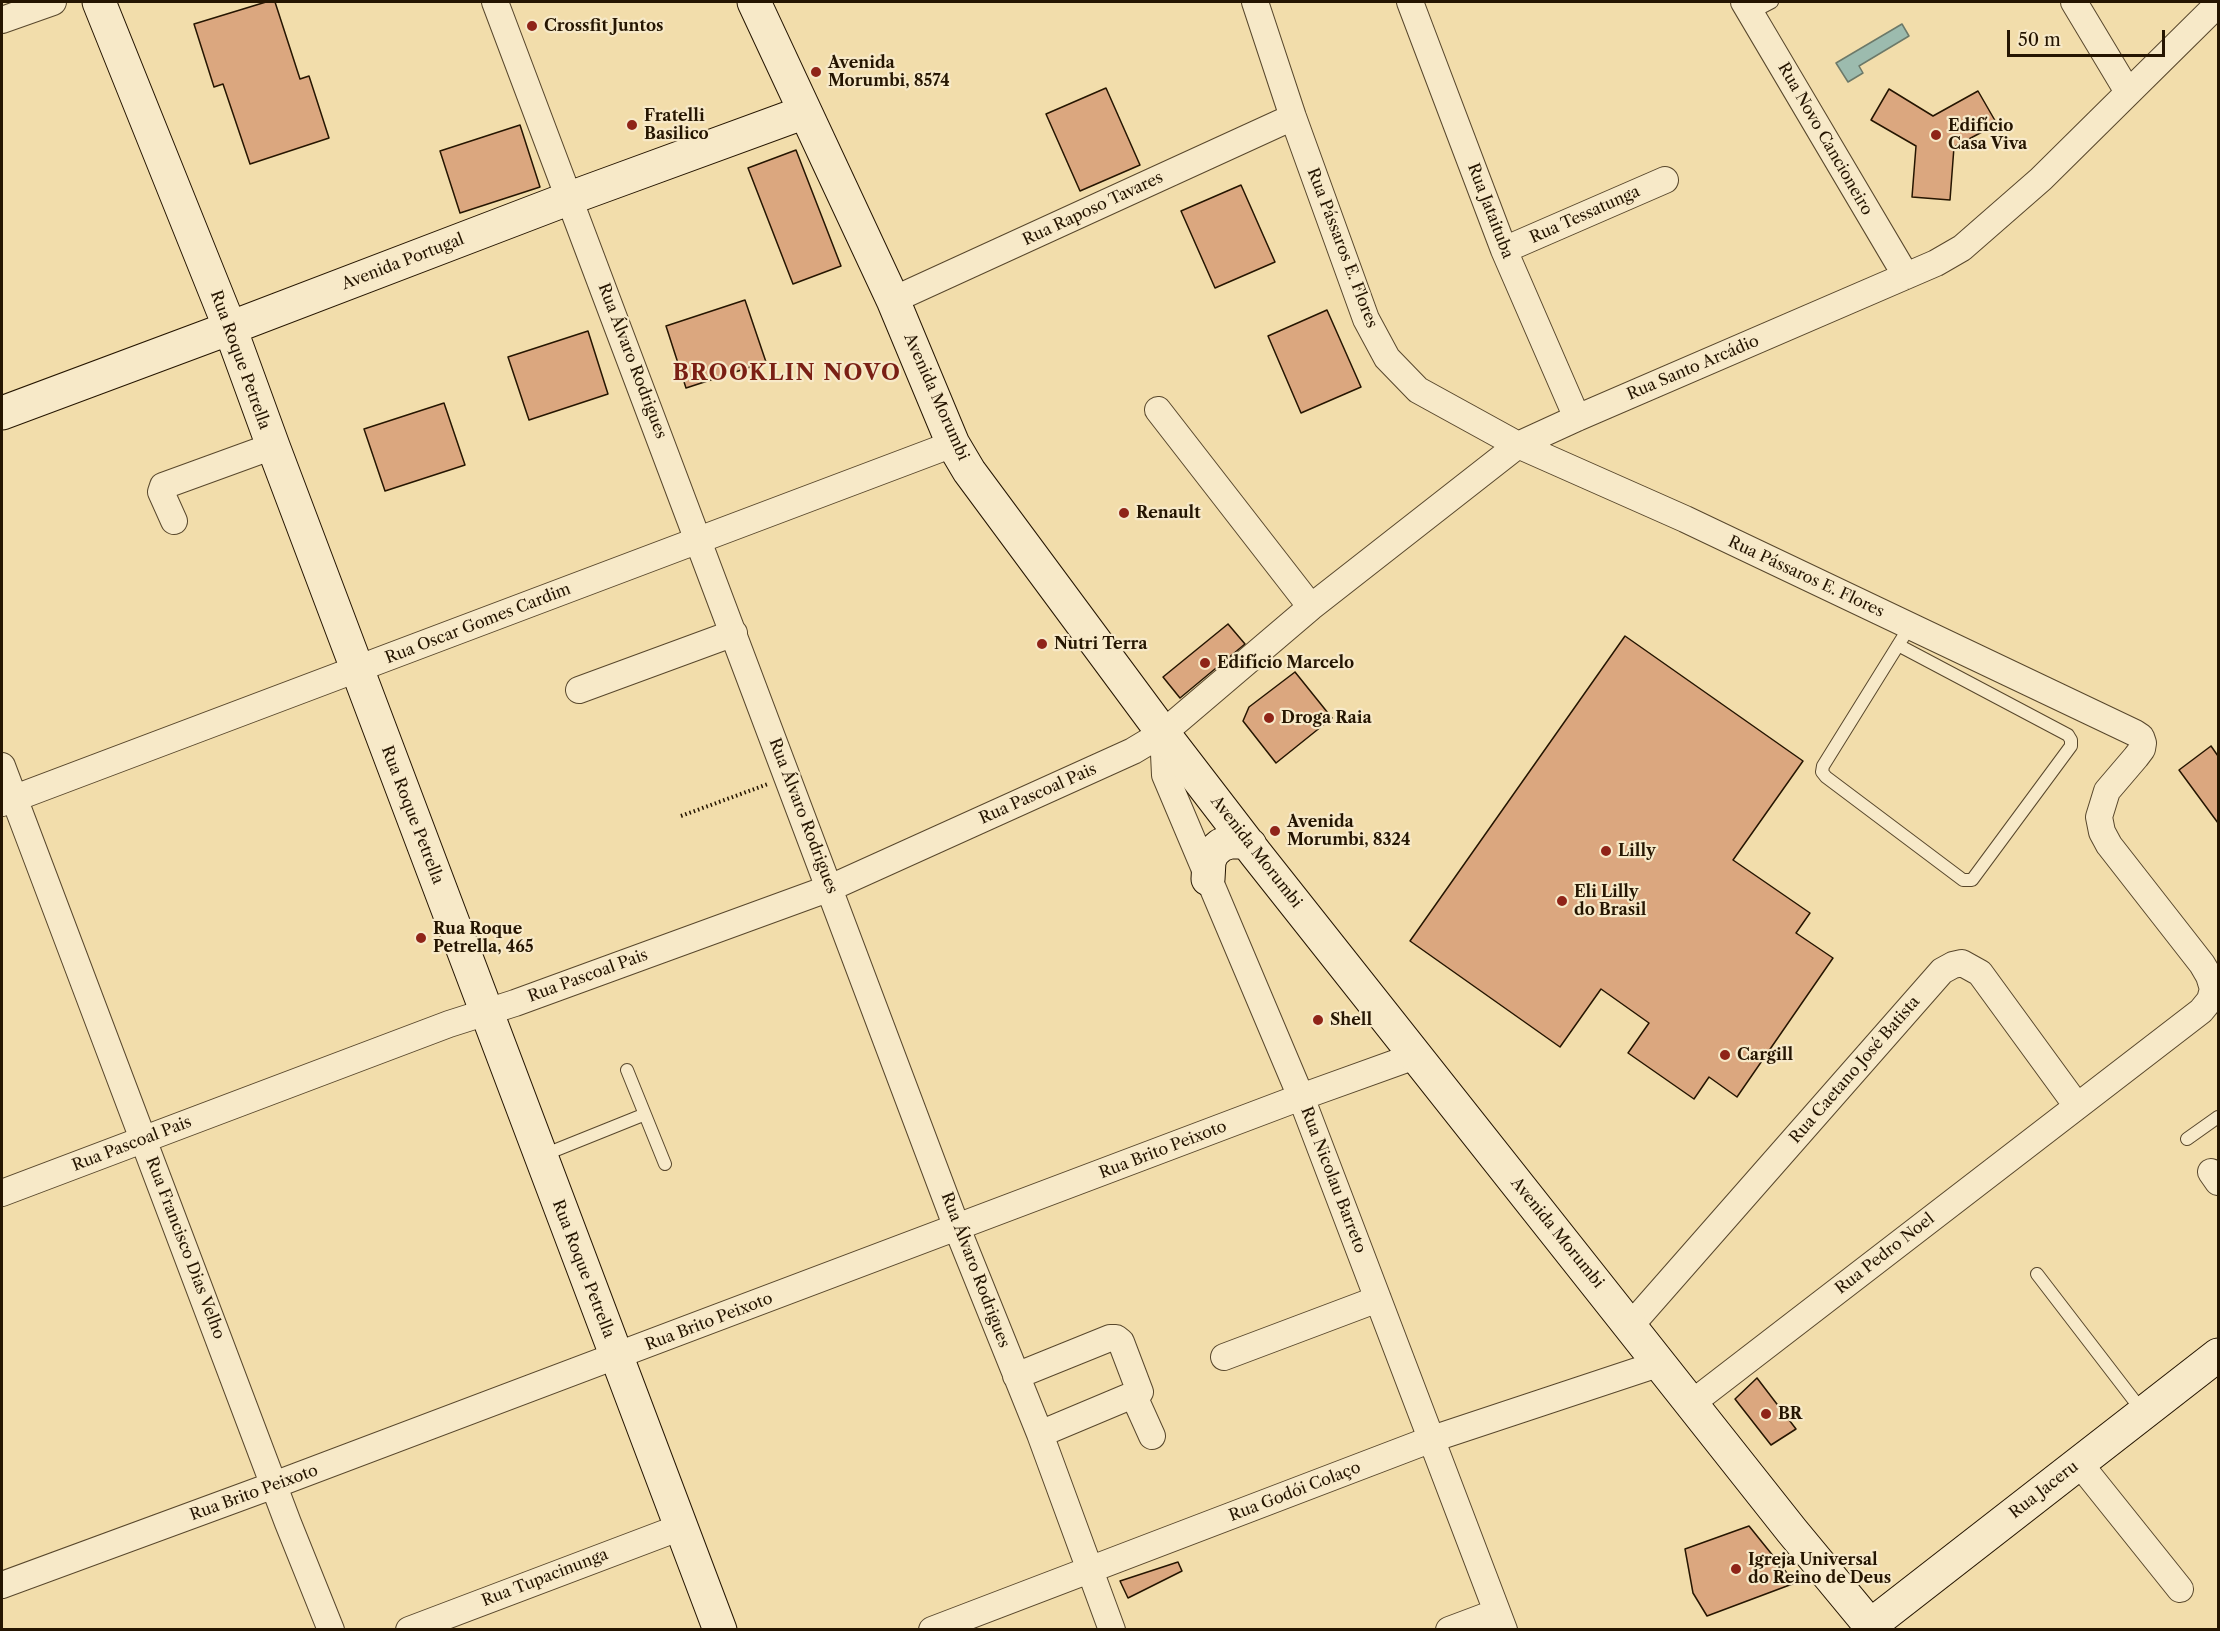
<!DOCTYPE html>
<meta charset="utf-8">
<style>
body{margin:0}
#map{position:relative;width:2220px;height:1631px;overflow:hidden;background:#f2ddab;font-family:"Libre Caslon Text",serif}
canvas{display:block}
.frame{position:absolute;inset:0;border:3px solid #251501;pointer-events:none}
.scale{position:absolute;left:2007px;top:30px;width:158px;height:27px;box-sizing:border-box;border:3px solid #251501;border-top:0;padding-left:8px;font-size:18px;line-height:21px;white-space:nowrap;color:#251501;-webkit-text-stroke:4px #f7e9c8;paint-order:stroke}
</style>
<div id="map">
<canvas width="2220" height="1631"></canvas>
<div class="frame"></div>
<div class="scale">50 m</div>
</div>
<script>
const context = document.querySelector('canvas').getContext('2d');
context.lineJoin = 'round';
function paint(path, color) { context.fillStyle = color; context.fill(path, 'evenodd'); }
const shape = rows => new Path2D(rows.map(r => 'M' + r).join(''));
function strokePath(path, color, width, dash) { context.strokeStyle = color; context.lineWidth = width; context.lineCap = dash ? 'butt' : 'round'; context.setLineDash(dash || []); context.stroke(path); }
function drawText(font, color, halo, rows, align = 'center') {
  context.font = font + ' "Libre Caslon Text",serif'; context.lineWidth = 4.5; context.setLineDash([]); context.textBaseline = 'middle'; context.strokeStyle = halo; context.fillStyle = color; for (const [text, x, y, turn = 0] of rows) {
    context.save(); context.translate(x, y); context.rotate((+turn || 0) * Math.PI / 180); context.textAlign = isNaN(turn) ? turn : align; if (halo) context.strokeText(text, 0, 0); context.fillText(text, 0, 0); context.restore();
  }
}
const water = shape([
 [1902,24,1909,36,1859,66,1863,73,1848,82,1836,63,1902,24]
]);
const building = shape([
 [266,2,275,2,300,79,309,76,329,138,250,164,223,84,214,87,194,24,266,2],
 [1106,88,1140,165,1080,191,1046,114,1106,88],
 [1889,89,1933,116,1978,91,1997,124,1954,147,1950,200,1912,197,1916,146,1871,120,1889,89],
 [520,125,540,187,460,213,440,151,520,125],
 [796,150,841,266,793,284,748,168,796,150],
 [1241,185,1275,262,1215,288,1181,211,1241,185],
 [745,300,766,362,686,388,666,326,745,300],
 [1327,310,1361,387,1301,413,1268,336,1327,310],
 [588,331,608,394,529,420,508,357,588,331],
 [444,403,465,465,385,491,364,429,444,403],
 [1228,624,1245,644,1180,698,1163,677,1228,624],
 [1625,636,1803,761,1733,860,1810,913,1796,933,1833,958,1737,1097,1709,1077,1694,1099,1628,1053,1649,1023,1601,989,1560,1047,1410,941,1625,636],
 [1295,672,1332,718,1276,763,1243,721,1249,707,1295,672],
 [2211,746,2218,756,2218,823,2179,770,2211,746],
 [1757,1378,1796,1429,1771,1445,1735,1399,1757,1378],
 [1749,1526,1795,1583,1707,1616,1693,1593,1685,1549,1749,1526],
 [1178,1562,1182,1571,1128,1598,1120,1581,1178,1562]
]);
const path = shape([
 [681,816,768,784]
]);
const lane = shape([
 [1751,13,1772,2],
 [1898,645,2068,735,2071,740,2071,746,1972,880,1963,880,1826,777,1822,772,1823,766,1910,626],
 [627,1070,665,1164],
 [2187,1139,2218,1117],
 [541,1156,643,1115],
 [2037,1274,2143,1412]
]);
const street = shape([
 [495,2,957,1228,1040,1434,1112,1630],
 [1255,2,1293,117,1366,319,1387,358,1418,390,1518,445,1685,519,2135,733,2141,737,2143,743,2142,749,2136,757,2107,791,2099,817,2102,832,2109,845,2202,964,2209,976,2213,989,2210,1000,2201,1011,1692,1403],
 [1410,2,1504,250,1577,418],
 [1744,2,1906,276],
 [2074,2,2128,92],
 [2,20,53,2],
 [1504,250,1665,180],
 [893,300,1293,117],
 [1158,410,1311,607],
 [174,521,161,492,163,486,273,446],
 [579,690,734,633],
 [1163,733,1165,775,1301,1097,1504,1630],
 [2,766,288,1523,331,1630],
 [2,803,953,444],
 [2211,1172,2218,1182],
 [2,1193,449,1024,515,1003,830,888,1133,751,1163,733,1311,607,1518,445,1577,418,1936,263,1962,248,2041,179,2218,4],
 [1631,1325,1942,971,1953,965,1962,963,1980,973,2077,1106],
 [1224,1357,1378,1299],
 [1016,1376,1110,1338,1116,1338,1121,1342,1140,1392,1040,1434],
 [1134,1396,1152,1436],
 [2079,1463,2180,1589],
 [2,1585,274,1485,1301,1097,1415,1056],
 [409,1630,681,1527],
 [932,1630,1432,1439,1661,1363],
 [1449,1630,1497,1612]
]);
const secondary = shape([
 [99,2,230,328,273,446,720,1630],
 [754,2,893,300,953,444,969,471,1163,733,1256,854,1792,1531,1874,1630],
 [2,413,230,328,570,198,805,112],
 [1208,879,1209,861,1213,852,1221,845,1230,842,1241,842,1250,845],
 [1871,1625,2218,1355]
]);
const markers = [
 [532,26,6,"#8f2418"],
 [816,72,6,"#8f2418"],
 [632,125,6,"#8f2418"],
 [1936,135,6,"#8f2418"],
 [1124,513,6,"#8f2418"],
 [1042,644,6,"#8f2418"],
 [1205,663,6,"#8f2418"],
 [1269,718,6,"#8f2418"],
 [1275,831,6,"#8f2418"],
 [1606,851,6,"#8f2418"],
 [1562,901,6,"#8f2418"],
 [421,938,6,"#8f2418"],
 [1318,1020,6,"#8f2418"],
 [1725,1055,6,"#8f2418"],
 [1766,1414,6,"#8f2418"],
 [1736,1569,6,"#8f2418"]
];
const poiNames = [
 ["Crossfit Juntos",544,26],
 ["Avenida",828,63],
 ["Morumbi, 8574",828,81],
 ["Fratelli",644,116],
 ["Basilico",644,134],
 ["Edifício",1948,126],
 ["Casa Viva",1948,144],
 ["Renault",1136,513],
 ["Nutri Terra",1054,644],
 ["Edifício Marcelo",1217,663],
 ["Droga Raia",1281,718],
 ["Avenida",1287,822],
 ["Morumbi, 8324",1287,840],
 ["Lilly",1618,851],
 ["Eli Lilly",1574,892],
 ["do Brasil",1574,910],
 ["Rua Roque",433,929],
 ["Petrella, 465",433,947],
 ["Shell",1330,1020],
 ["Cargill",1737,1055],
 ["BR",1778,1414],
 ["Igreja Universal",1748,1560],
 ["do Reino de Deus",1748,1578]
];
const streetNames = [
 ["Rua Novo Cancioneiro",1825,139,60],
 ["Rua Raposo Tavares",1093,209,-25],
 ["Rua Jataituba",1490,211,69],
 ["Rua Tessatunga",1585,215,-24],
 ["Rua Pássaros E. Flores",1342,248,69],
 ["Avenida Portugal",403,262,-21],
 ["Rua Roque Petrella",240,360,70],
 ["Rua Álvaro Rodrigues",632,361,69],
 ["Rua Santo Arcádio",1693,368,-23],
 ["Avenida Morumbi",936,397,66],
 ["Rua Pássaros E. Flores",1806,577,25],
 ["Rua Oscar Gomes Cardim",478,624,-21],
 ["Rua Pascoal Pais",1038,794,-24],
 ["Rua Roque Petrella",412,815,69],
 ["Rua Álvaro Rodrigues",803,816,69],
 ["Avenida Morumbi",1256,852,52],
 ["Rua Pascoal Pais",588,976,-20],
 ["Rua Caetano José Batista",1855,1070,-49],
 ["Rua Pascoal Pais",132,1144,-21],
 ["Rua Brito Peixoto",1163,1150,-21],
 ["Rua Nicolau Barreto",1333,1180,69],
 ["Avenida Morumbi",1557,1233,51],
 ["Rua Francisco Dias Velho",185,1248,69],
 ["Rua Pedro Noel",1885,1254,-38],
 ["Rua Roque Petrella",583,1269,69],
 ["Rua Álvaro Rodrigues",975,1270,69],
 ["Rua Brito Peixoto",709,1322,-21],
 ["Rua Jaceru",2044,1490,-38],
 ["Rua Godói Colaço",1295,1492,-21],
 ["Rua Brito Peixoto",254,1493,-20],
 ["Rua Tupacinunga",545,1578,-21]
];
const districtNames = [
 ["BROOKLIN NOVO",787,374]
];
paint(water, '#9cbbae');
strokePath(water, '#6c7969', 1.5);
paint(building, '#dba77f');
strokePath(building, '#251501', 1.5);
strokePath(lane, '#58472c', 14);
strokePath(street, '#58472c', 28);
strokePath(secondary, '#251501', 35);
strokePath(path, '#251501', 4, [1.5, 3]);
strokePath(lane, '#f7e9c8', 12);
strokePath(street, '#f7e9c8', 26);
strokePath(secondary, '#f7e9c8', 33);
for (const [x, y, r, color] of markers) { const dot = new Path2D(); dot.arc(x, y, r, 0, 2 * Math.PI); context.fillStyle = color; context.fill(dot); strokePath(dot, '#f7e9c8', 2); }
drawText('bold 16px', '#251501', '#f7e9c8', poiNames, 'left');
drawText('16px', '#251501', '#f7e9c8', streetNames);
context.letterSpacing = '1.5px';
drawText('bold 22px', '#7a1f14', '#f7e9c8', districtNames);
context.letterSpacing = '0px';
</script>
